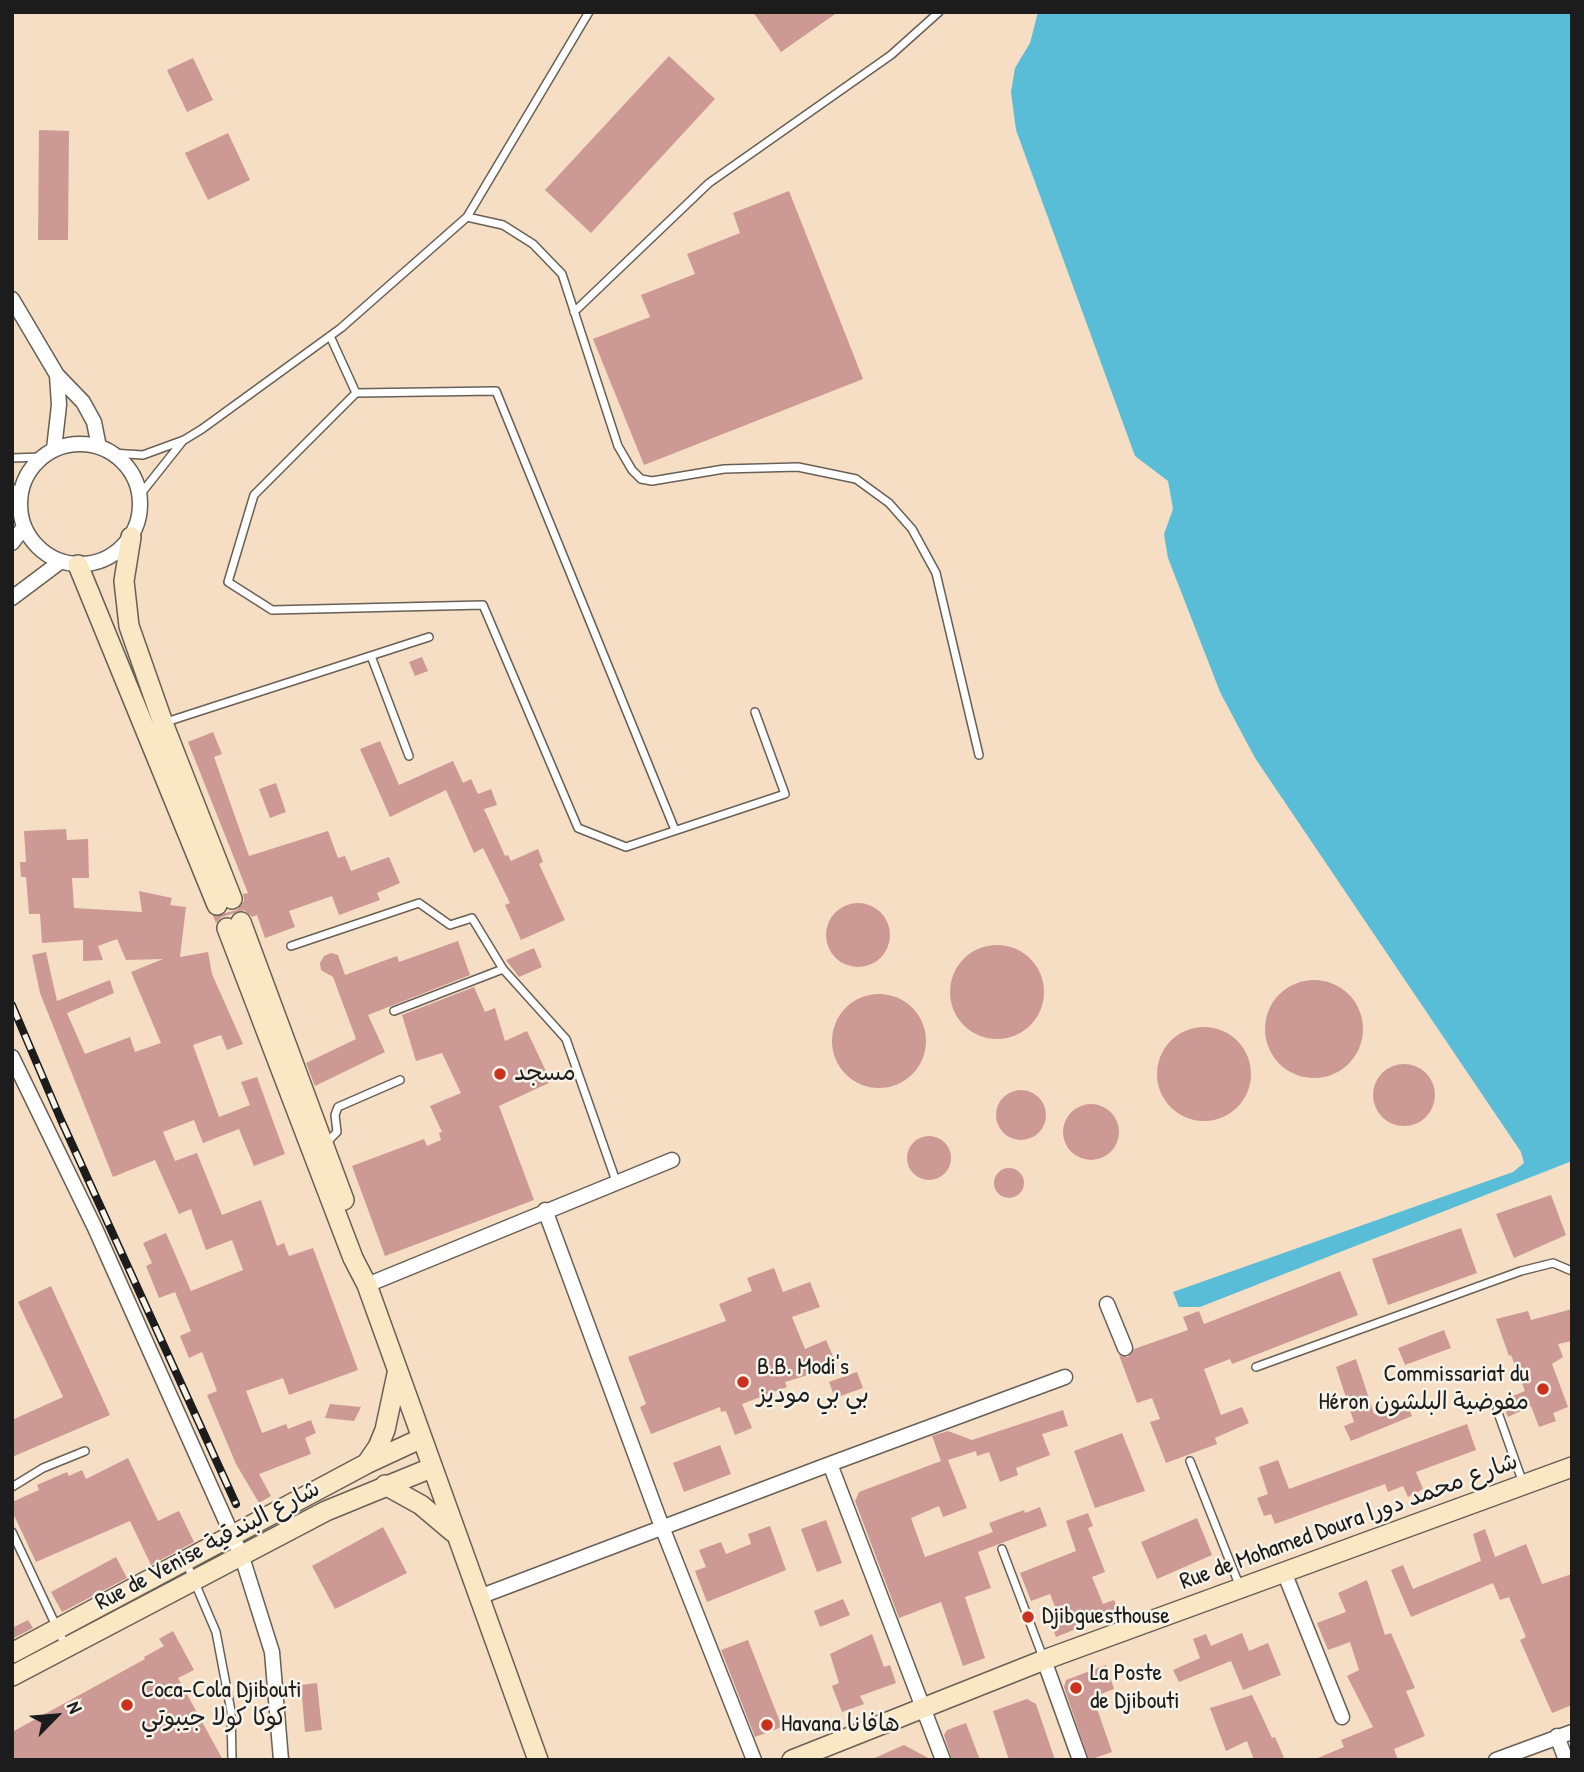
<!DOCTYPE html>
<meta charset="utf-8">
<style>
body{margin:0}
#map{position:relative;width:1584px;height:1772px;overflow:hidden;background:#f5dec3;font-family:"Patrick Hand",sans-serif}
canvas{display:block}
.frame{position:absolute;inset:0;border:14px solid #1c1c1c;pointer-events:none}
.north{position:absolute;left:21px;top:1681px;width:70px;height:70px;-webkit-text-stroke:5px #f7f3e8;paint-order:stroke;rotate:65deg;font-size:19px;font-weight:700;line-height:28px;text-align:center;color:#1c1c1c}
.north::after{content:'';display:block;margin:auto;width:24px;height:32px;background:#1c1c1c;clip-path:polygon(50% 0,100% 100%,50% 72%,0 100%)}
</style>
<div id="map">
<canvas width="1584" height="1772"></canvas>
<div class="frame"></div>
<div class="north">N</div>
</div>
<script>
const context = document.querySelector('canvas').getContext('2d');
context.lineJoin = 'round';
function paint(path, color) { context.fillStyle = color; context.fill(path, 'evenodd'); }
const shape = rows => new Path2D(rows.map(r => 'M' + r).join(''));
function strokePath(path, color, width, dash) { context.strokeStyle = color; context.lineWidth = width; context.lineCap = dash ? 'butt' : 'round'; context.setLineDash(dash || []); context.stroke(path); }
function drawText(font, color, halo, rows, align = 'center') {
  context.font = font + ' "Patrick Hand","Playpen Sans Arabic",sans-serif'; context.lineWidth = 5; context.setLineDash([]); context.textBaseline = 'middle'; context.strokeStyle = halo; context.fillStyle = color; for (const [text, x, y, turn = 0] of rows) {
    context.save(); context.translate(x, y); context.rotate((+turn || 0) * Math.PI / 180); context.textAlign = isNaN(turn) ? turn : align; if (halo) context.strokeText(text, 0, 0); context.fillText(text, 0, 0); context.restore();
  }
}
const water = shape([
 [1038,12,1572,12,1572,1161,1200,1307,1179,1307,1173,1292,1513,1172,1524,1163,1521,1152,1255,758,1220,692,1168,558,1164,534,1173,509,1168,481,1135,456,1016,130,1011,92,1015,68,1030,43]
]);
const building = shape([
 [753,12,838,12,781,52],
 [669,56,715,99,591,233,545,190],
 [193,58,213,100,187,112,167,70],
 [39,130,69,131,68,240,38,240],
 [228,133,250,180,208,200,185,153],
 [789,191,863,379,644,465,593,339,650,317,641,295,695,274,687,254,740,233,733,213],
 [422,657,428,671,415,676,409,662],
 [213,732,222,754,214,757,249,856,328,831,338,858,345,856,351,871,389,857,400,883,377,893,380,900,339,915,332,896,289,911,295,927,265,938,257,915,252,917,244,910,222,917,216,923,213,916,237,910,244,901,243,894,248,893,188,742],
 [380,741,399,785,453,761,463,783,471,779,478,794,491,789,497,805,484,809,505,856,508,855,511,861,538,849,543,862,539,864,565,920,521,940,505,905,510,903,483,848,474,853,446,790,390,817,360,749],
 [276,783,286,812,270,818,259,789],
 [66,829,67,840,88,839,89,878,72,878,74,908,142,912,139,891,172,898,170,905,186,907,180,957,208,952,212,974,243,1044,227,1050,221,1035,193,1045,219,1117,250,1105,241,1082,257,1077,285,1154,254,1166,239,1129,203,1143,194,1120,163,1132,175,1161,197,1153,222,1215,261,1200,277,1246,284,1243,289,1256,313,1248,358,1370,289,1395,283,1378,246,1391,262,1433,286,1424,288,1429,311,1420,316,1433,305,1438,311,1454,259,1474,271,1496,259,1503,236,1464,207,1395,217,1391,202,1352,189,1358,180,1336,191,1331,175,1292,159,1298,146,1266,152,1263,143,1243,166,1233,191,1291,243,1270,232,1240,206,1250,191,1209,179,1214,155,1160,113,1177,40,993,32,955,46,952,57,1001,110,980,114,993,67,1013,85,1054,130,1037,135,1052,161,1043,131,972,163,959,126,960,117,939,98,946,103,960,83,961,83,940,42,943,40,914,29,914,26,877,21,877,20,862,26,862,24,831],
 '826 935a32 32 0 1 1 64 0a32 32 0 1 1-64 0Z',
 [458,941,470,975,368,1015,385,1052,315,1086,306,1063,356,1039,333,977,321,970,320,963,324,956,331,953,338,955,345,975,397,956,399,962],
 '950 992a47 47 0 1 1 94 0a47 47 0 1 1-94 0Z',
 [534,948,542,967,519,977,506,960],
 '1265 1029a49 49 0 1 1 98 0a49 49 0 1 1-98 0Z',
 [474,987,485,1012,495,1008,505,1041,527,1031,551,1082,499,1106,534,1200,385,1256,352,1166,424,1139,427,1146,441,1140,439,1133,442,1132,430,1106,461,1093,442,1053,416,1061,402,1015],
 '832 1041a47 47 0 1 1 94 0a47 47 0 1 1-94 0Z',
 '1157 1074a47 47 0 1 1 94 0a47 47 0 1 1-94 0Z',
 '1373 1095a31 31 0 1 1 62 0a31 31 0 1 1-62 0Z',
 '996 1115a25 25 0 1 1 50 0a25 25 0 1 1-50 0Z',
 '1063 1132a28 28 0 1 1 56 0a28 28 0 1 1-56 0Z',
 '907 1158a22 22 0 1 1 44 0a22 22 0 1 1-44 0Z',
 '994 1183a15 15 0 1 1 30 0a15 15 0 1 1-30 0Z',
 [1551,1195,1566,1235,1514,1258,1496,1214],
 [1461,1228,1477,1273,1388,1305,1372,1259],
 [774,1268,783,1292,810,1282,820,1307,792,1317,805,1349,826,1340,837,1366,785,1382,787,1387,742,1404,752,1428,735,1435,726,1411,721,1412,720,1407,651,1434,640,1407,646,1404,628,1357,726,1321,719,1304,752,1291,747,1278],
 [1340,1271,1358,1315,1232,1364,1230,1359,1204,1369,1221,1415,1242,1407,1249,1423,1215,1438,1217,1444,1166,1463,1150,1422,1160,1419,1152,1398,1137,1403,1119,1355,1128,1357,1134,1349,1188,1330,1183,1317,1199,1311,1204,1324],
 [51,1286,110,1415,12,1457,12,1420,63,1397,18,1302],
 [1572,1309,1572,1341,1558,1344,1563,1357,1552,1364,1568,1407,1553,1413,1556,1421,1539,1427,1531,1406,1508,1417,1501,1401,1525,1391,1511,1355,1509,1356,1496,1319,1528,1311,1531,1320],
 [1444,1330,1451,1348,1405,1365,1398,1348],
 [1356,1359,1374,1414,1406,1401,1412,1416,1351,1441,1344,1426,1354,1422,1336,1367],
 [857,1372,863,1388,835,1398,829,1382],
 [330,1404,361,1407,354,1421,325,1418],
 [1063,1410,1068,1426,1042,1434,1050,1455,1016,1468,1018,1475,1000,1482,989,1452,977,1456,976,1451,948,1460,967,1508,943,1517,939,1506,911,1518,925,1557,993,1532,989,1523,1024,1510,1025,1513,1040,1507,1047,1526,978,1552,991,1588,965,1597,985,1658,963,1666,941,1602,899,1618,855,1501,859,1492,941,1461,932,1436,948,1431,972,1440],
 [1467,1424,1476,1450,1416,1472,1423,1489,1408,1497,1403,1486,1388,1492,1385,1484,1275,1524,1271,1514,1264,1516,1257,1498,1268,1494,1259,1467,1278,1460,1289,1489],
 [1122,1433,1145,1491,1095,1508,1074,1451],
 [720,1445,731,1474,684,1492,673,1463],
 [128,1458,158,1521,179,1511,194,1542,151,1565,130,1521,36,1562,12,1511,12,1502,39,1490,37,1485,67,1472,69,1476,82,1470,86,1479],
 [1088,1513,1093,1526,1088,1528,1105,1572,1092,1577,1103,1604,1114,1600,1119,1612,1056,1637,1051,1624,1060,1620,1050,1594,1031,1601,1020,1573,1076,1551,1066,1521],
 [1197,1518,1212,1555,1157,1579,1141,1542],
 [826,1520,842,1563,817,1572,801,1529],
 [770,1526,786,1570,707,1602,695,1571,706,1567,699,1550,721,1542,726,1554,751,1544,748,1534],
 [383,1527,407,1573,335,1609,312,1566],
 [1485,1529,1495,1557,1526,1544,1542,1584,1572,1574,1572,1705,1552,1713,1520,1640,1526,1637,1509,1597,1500,1600,1493,1583,1411,1617,1391,1570,1403,1565,1413,1589,1481,1561,1473,1534],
 [116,1557,127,1578,62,1612,51,1592],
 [1367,1580,1385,1635,1391,1633,1415,1688,1406,1691,1425,1736,1394,1749,1398,1760,1313,1760,1344,1747,1341,1740,1373,1727,1347,1676,1359,1670,1350,1642,1328,1650,1317,1623,1346,1612,1338,1593],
 [843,1599,850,1615,820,1627,814,1611],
 [28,1620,33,1628,12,1639,12,1628],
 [173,1631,194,1670,178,1678,223,1760,12,1760,12,1732,145,1659,144,1657,164,1646,159,1639],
 [1242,1633,1249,1651,1268,1643,1281,1675,1243,1690,1231,1661,1179,1682,1173,1670,1200,1658,1193,1639,1206,1634,1211,1646],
 [872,1634,884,1667,890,1665,896,1683,860,1696,864,1704,842,1712,832,1686,839,1683,830,1654],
 [748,1640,782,1727,755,1737,721,1650],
 [1106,1665,1114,1689,1093,1697,1112,1752,1089,1760,1064,1687,1066,1680],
 [317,1683,322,1730,305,1732,301,1685],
 [1252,1695,1272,1738,1275,1737,1285,1760,1254,1760,1247,1741,1226,1751,1210,1708],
 [1027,1699,1036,1704,1055,1760,1009,1760,993,1711],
 [966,1723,980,1760,952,1760,944,1735,947,1730],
 [904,1745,932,1760,870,1760]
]);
const lane = shape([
 [467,217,503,225,533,244,562,274,618,446,632,470,641,479,652,481,724,469,798,467,856,479,889,503,912,529,936,573,979,755],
 [574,312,709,183,891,55,939,12],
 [330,336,356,393,254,495,228,582,272,610,483,605,578,828,626,847,785,794,755,712],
 [356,393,496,391,675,830],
 [111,453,143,455,184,440,202,429,341,328,467,217,589,12],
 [12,458,42,457],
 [12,488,20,496],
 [139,496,182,442],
 [371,656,409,756],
 [163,723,429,637],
 [291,946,419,903,450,925,472,918,503,969,566,1039,616,1181],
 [394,1011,503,969],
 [325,1144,337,1132,335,1115,338,1107,400,1080],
 [1256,1367,1521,1271,1553,1263,1572,1271],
 [1497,1410,1523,1483],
 [1190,1461,1240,1587],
 [12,1487,43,1468,85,1451],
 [12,1532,66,1647],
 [1002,1549,1044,1660],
 [186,1562,216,1632,231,1711,232,1760]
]);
const street = shape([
 [12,299,57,375],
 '20 504a60 60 0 1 1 120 0a60 60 0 1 1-120 0Z',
 [54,449,59,405,57,375,83,402,94,422,99,447],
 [12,543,24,527],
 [12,598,60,562],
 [12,1057,95,1228,242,1557,272,1652,281,1760],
 [545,1210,662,1527,754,1760],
 [367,1285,672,1160],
 [1107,1304,1125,1348],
 [830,1464,1065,1377],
 [1284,1572,1342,1717],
 [479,1597,830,1464,943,1760],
 [1044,1660,1080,1760],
 [1557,1736,1566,1760],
 [1496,1760,1572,1732]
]);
const secondary = shape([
 [131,537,124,581,129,626,163,723,232,899],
 [78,565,217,905],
 [241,922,344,1200],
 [227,928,353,1258,367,1285,538,1760],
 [367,1463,378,1447,385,1430,397,1374],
 [385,1485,421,1505,453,1532],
 [12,1653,366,1464,420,1439],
 [12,1676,326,1511,431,1468],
 [792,1760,1044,1660,1572,1467]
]);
const rail = shape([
 [12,1005,61,1120,236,1504]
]);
const markers = [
 [500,1074,7,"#c8321e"],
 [743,1382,7,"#c8321e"],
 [1543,1389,7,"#c8321e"],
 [1028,1617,7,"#c8321e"],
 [1076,1688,7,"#c8321e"],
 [127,1705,7,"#c8321e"],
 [767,1725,7,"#c8321e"]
];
const poiNames = [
 ["مسجد",514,1074],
 ["B.B. Modi's",757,1368],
 ["بي بي موديز",757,1396],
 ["Commissariat du",1529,1375,"right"],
 ["Héron مفوضية البلشون",1529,1403,"right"],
 ["Djibguesthouse",1042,1617],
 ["La Poste",1090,1674],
 ["de Djibouti",1090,1702],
 ["Coca-Cola Djibouti",141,1691],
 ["كوكا كولا جيبوتي",141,1719],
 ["Havana هافانا",781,1725]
];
const streetNames = [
 ["Rue de Mohamed Doura شارع محمد دورا",1349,1522,-20],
 ["Rue de Venise شارع البندقية",208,1546,-28]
];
paint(water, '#59bdd7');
paint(building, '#cd9995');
strokePath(lane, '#686056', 10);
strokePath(street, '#686056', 17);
strokePath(secondary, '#686056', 22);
strokePath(lane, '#fff', 7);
strokePath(street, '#fff', 14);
strokePath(secondary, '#fae7c3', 19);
strokePath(rail, '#1c1c1c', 8);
strokePath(rail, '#f7f3e8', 5, [16]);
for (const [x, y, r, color] of markers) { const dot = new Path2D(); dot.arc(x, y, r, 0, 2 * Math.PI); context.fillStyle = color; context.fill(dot); strokePath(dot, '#f7f3e8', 2.5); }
drawText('24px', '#1c1c1c', '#f7f3e8', poiNames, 'left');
drawText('24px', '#1c1c1c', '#f7f3e8', streetNames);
</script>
